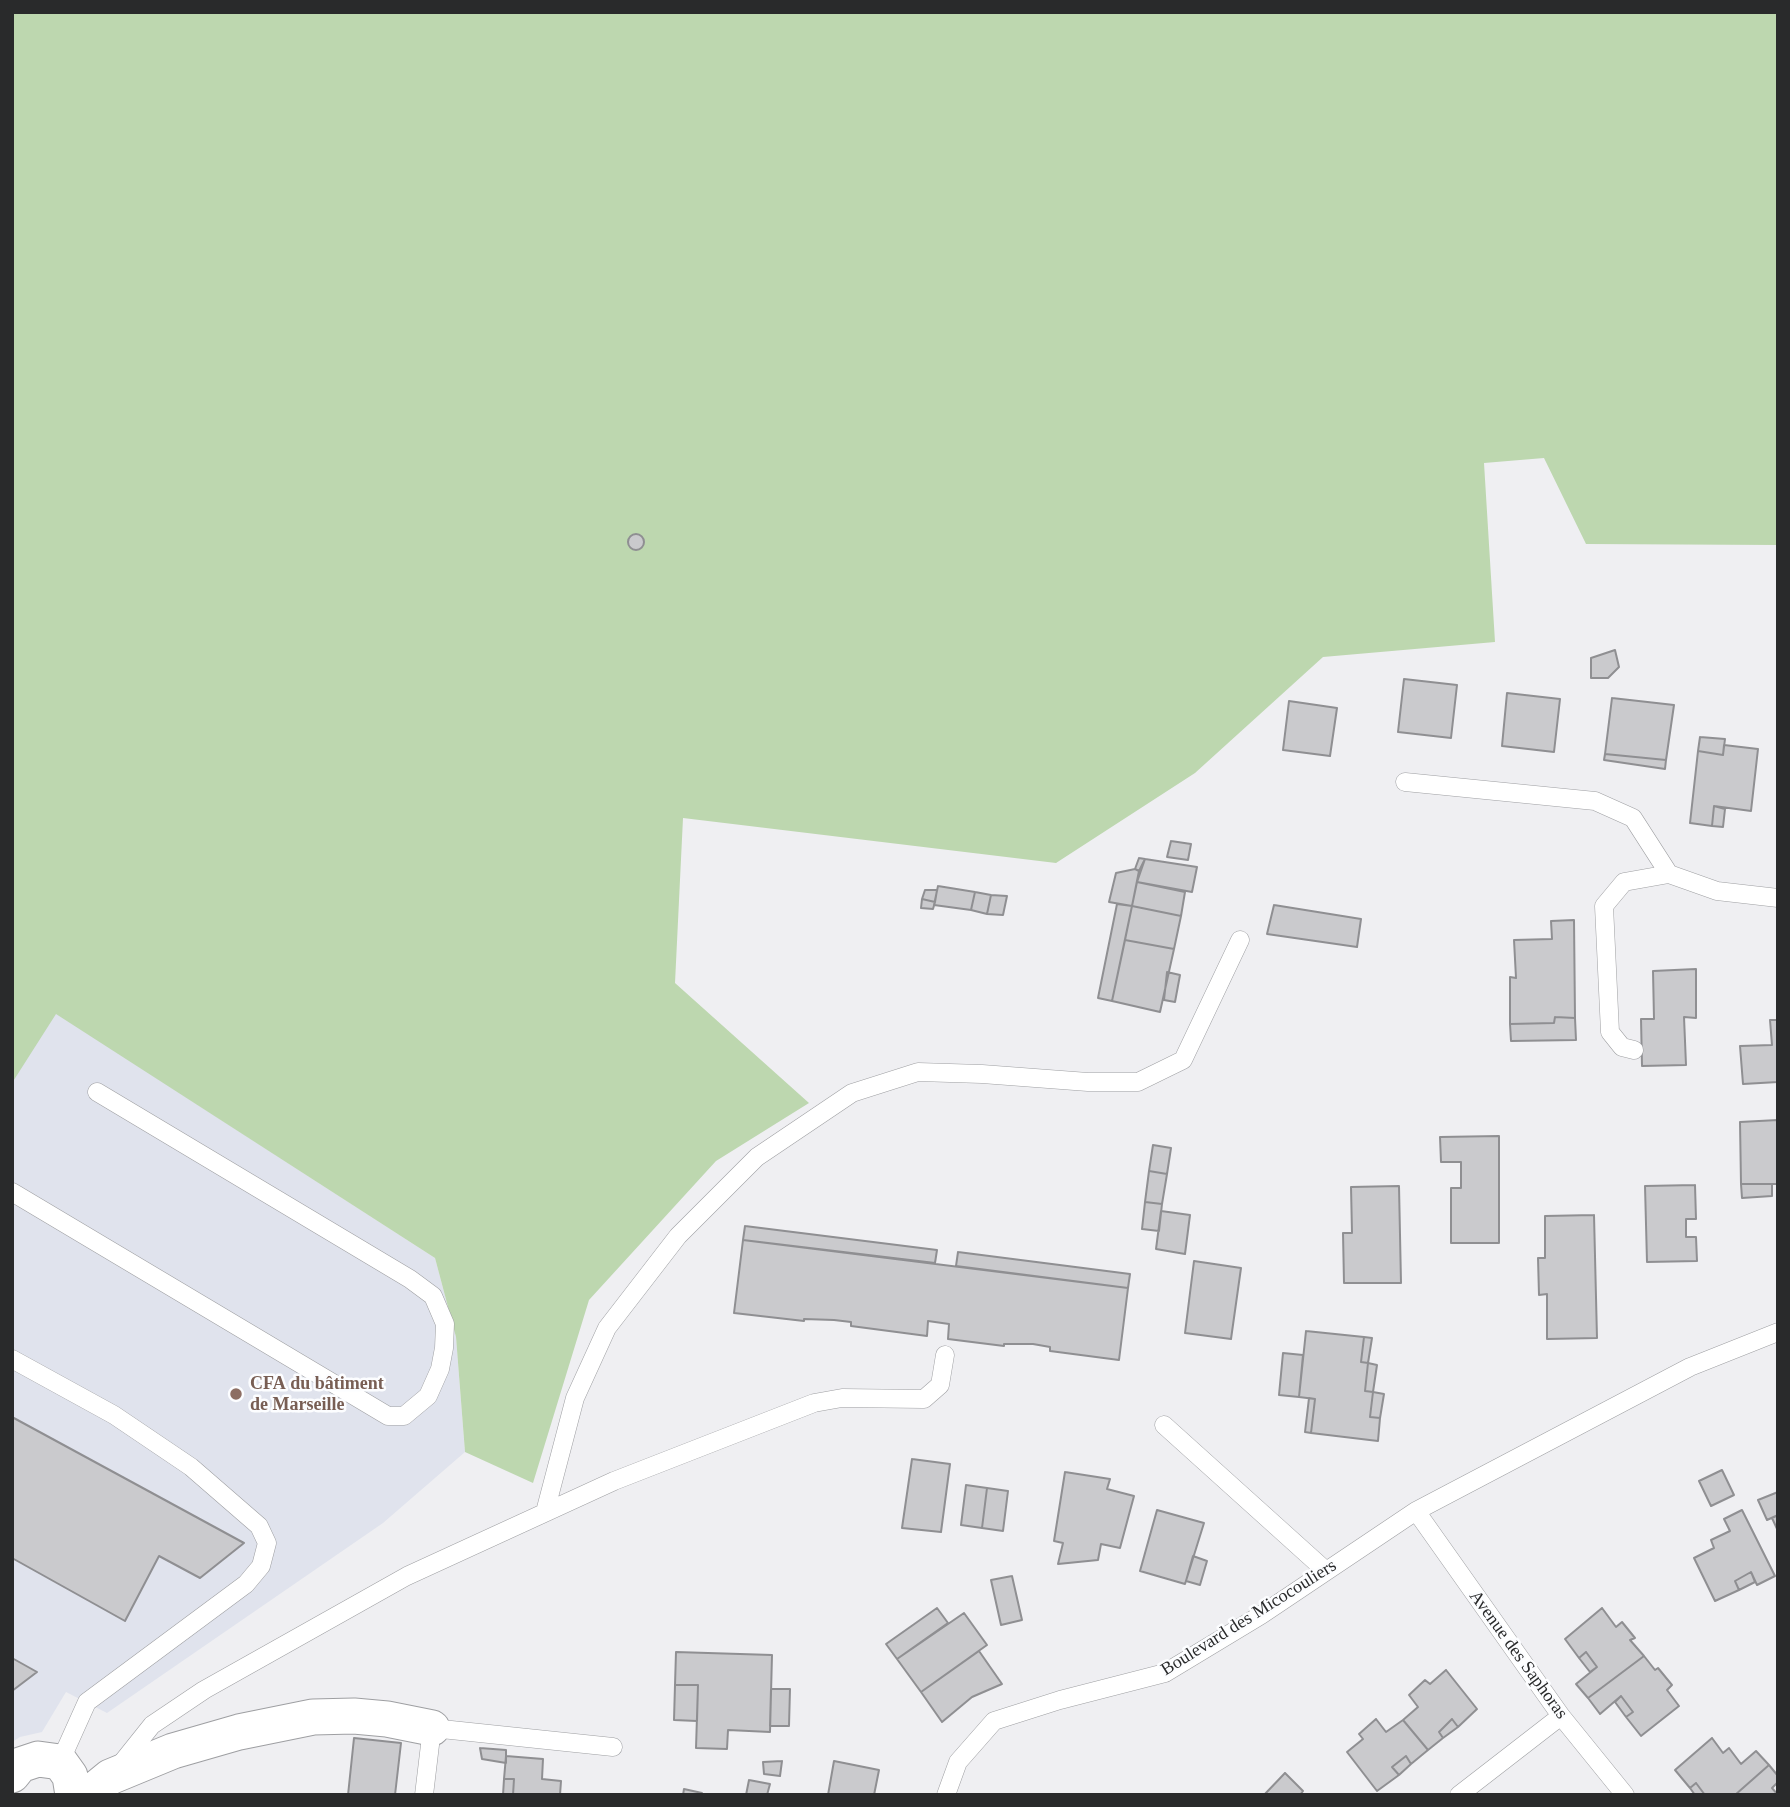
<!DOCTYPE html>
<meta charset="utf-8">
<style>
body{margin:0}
#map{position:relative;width:1790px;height:1807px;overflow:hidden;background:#efeff2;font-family:Georgia,serif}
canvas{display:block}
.frame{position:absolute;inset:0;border:14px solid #292a2b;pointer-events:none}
</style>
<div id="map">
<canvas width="1790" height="1807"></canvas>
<div class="frame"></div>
</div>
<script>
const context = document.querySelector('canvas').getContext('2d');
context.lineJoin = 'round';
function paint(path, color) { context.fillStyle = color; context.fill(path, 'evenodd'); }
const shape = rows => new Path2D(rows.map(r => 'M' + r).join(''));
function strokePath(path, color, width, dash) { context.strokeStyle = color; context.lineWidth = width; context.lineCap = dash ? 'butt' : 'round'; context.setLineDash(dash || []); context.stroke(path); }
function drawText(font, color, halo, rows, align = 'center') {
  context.font = font + ' Georgia,serif'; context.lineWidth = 5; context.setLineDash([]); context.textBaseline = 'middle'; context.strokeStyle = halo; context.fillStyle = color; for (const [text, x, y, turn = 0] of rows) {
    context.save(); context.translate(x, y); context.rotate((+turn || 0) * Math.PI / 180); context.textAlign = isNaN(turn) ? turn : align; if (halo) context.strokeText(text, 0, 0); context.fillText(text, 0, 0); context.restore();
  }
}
const built = shape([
 [12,933,56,1013,435,1258,456,1337,465,1452,383,1523,107,1713,66,1692,42,1732,20,1737,12,1742]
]);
const green = shape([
 [12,12,1778,12,1778,545,1586,544,1544,458,1484,463,1495,642,1323,657,1195,773,1056,863,683,818,675,983,809,1103,716,1161,589,1300,533,1483,465,1452,456,1337,435,1258,56,1014,12,1083]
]);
const building = shape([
 '628 542a8 8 0 1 1 16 0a8 8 0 1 1-16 0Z',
 [1615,650,1619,667,1608,678,1591,678,1591,658,1615,650],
 [1404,679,1457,685,1451,738,1398,732,1404,679],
 [1507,693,1560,699,1554,752,1502,746,1507,693],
 [1612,698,1674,705,1666,760,1605,754,1612,698],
 [1289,701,1337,708,1330,756,1283,750,1289,701],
 [1700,737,1725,739,1723,755,1698,751,1700,737],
 [1724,745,1758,749,1751,811,1714,806,1712,826,1690,823,1698,751,1723,755,1724,745],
 [1605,754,1666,760,1665,769,1604,760,1605,754],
 [1714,806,1725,809,1723,827,1712,826,1714,806],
 [1171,841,1191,844,1188,860,1167,857,1171,841],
 [1139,858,1145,859,1139,871,1135,869,1139,858],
 [1145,859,1197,867,1192,892,1137,882,1145,859],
 [1135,869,1139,871,1132,906,1109,902,1116,873,1135,869],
 [1137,882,1185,892,1181,916,1132,906,1137,882],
 [938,886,975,892,971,910,934,905,938,886],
 [925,890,937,890,935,902,922,899,925,890],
 [975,892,991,895,987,914,971,910,975,892],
 [991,895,1007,896,1003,915,987,914,991,895],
 [922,899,935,902,933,909,921,908,922,899],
 [1117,904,1132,906,1112,1001,1098,998,1117,904],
 [1274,905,1361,919,1357,947,1267,934,1274,905],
 [1132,906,1181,916,1174,949,1125,940,1132,906],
 [1574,920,1575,1018,1555,1017,1554,1023,1510,1024,1510,977,1516,978,1514,940,1552,939,1551,921,1574,920],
 [1125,940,1174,949,1160,1012,1112,1001,1125,940],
 [1696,969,1696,1018,1684,1017,1686,1065,1642,1066,1641,1019,1654,1019,1653,971,1696,969],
 [1167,972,1180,975,1175,1002,1164,1000,1167,972],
 [1555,1017,1575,1018,1576,1040,1511,1041,1510,1024,1554,1023,1555,1017],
 [1770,1020,1778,1020,1778,1082,1743,1084,1740,1046,1772,1045,1770,1020],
 [1778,1120,1778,1184,1741,1184,1740,1122,1778,1120],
 [1499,1136,1499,1243,1451,1243,1451,1188,1461,1188,1461,1162,1441,1162,1440,1137,1499,1136],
 [1153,1145,1171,1148,1167,1174,1149,1171,1153,1145],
 [1149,1171,1167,1174,1162,1204,1145,1202,1149,1171],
 [1741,1184,1772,1184,1772,1196,1742,1198,1741,1184],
 [1695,1185,1696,1219,1686,1219,1686,1237,1696,1237,1697,1261,1647,1262,1645,1186,1695,1185],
 [1399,1186,1401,1283,1344,1283,1343,1233,1352,1233,1351,1187,1399,1186],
 [1145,1202,1162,1204,1159,1231,1142,1229,1145,1202],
 [1161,1211,1190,1215,1185,1254,1156,1249,1161,1211],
 [1594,1215,1597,1338,1547,1339,1547,1294,1539,1295,1538,1258,1545,1258,1545,1216,1594,1215],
 [745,1226,937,1250,935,1263,743,1240,745,1226],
 [743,1240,1128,1288,1119,1360,1050,1351,1050,1347,1033,1344,1004,1344,1004,1346,948,1339,949,1324,928,1321,927,1336,851,1326,851,1322,834,1320,804,1319,804,1321,734,1313,743,1240],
 [958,1252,1130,1274,1128,1288,956,1266,958,1252],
 [1194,1261,1241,1268,1231,1339,1185,1333,1194,1261],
 [1306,1331,1364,1337,1361,1362,1368,1363,1365,1391,1373,1392,1370,1417,1380,1418,1378,1441,1311,1433,1315,1399,1299,1397,1306,1331],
 [1364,1337,1372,1338,1368,1363,1361,1362,1364,1337],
 [1283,1353,1303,1355,1299,1397,1279,1395,1283,1353],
 [1368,1363,1377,1365,1373,1392,1365,1391,1368,1363],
 [1373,1392,1384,1394,1380,1418,1370,1417,1373,1392],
 [1309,1398,1315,1399,1311,1433,1305,1432,1309,1398],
 [12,1417,152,1493,244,1543,200,1578,159,1556,125,1621,12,1558,12,1417],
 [912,1459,950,1464,941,1532,902,1528,912,1459],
 [1722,1470,1734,1495,1711,1506,1699,1481,1722,1470],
 [1065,1472,1110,1479,1107,1489,1134,1496,1120,1548,1101,1544,1098,1560,1058,1564,1063,1543,1054,1541,1065,1472],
 [966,1485,987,1488,982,1528,961,1525,966,1485],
 [987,1488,1008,1491,1003,1531,982,1528,987,1488],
 [1778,1492,1778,1515,1767,1520,1758,1500,1778,1492],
 [1157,1510,1204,1523,1185,1584,1140,1571,1157,1510],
 [1742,1510,1775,1576,1757,1585,1751,1572,1735,1581,1739,1590,1715,1601,1694,1558,1714,1548,1711,1540,1730,1531,1724,1519,1742,1510],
 [1778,1515,1778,1531,1772,1518,1778,1515],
 [1193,1556,1207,1561,1200,1585,1186,1581,1193,1556],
 [1751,1572,1755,1582,1739,1590,1735,1581,1751,1572],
 [1012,1576,1022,1620,1001,1625,991,1580,1012,1576],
 [937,1608,948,1623,897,1659,886,1644,937,1608],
 [1602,1608,1616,1627,1622,1622,1635,1638,1630,1640,1644,1656,1588,1698,1576,1684,1597,1667,1586,1652,1579,1658,1565,1639,1602,1608],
 [964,1613,987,1645,921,1692,897,1659,964,1613],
 [979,1651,1002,1684,972,1697,942,1722,921,1692,979,1651],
 [676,1652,772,1655,770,1732,728,1730,727,1749,696,1748,698,1685,675,1685,676,1652],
 [1586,1652,1597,1667,1590,1672,1579,1658,1586,1652],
 [1644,1656,1655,1670,1658,1668,1672,1685,1667,1690,1679,1706,1641,1736,1626,1717,1633,1712,1621,1696,1600,1714,1588,1698,1644,1656],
 [12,1658,37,1672,12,1691,12,1658],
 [1446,1670,1477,1709,1458,1727,1452,1719,1439,1732,1443,1738,1428,1750,1403,1720,1418,1707,1409,1695,1425,1680,1430,1684,1446,1670],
 [675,1685,698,1685,697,1721,674,1720,675,1685],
 [771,1689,790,1689,789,1726,770,1726,771,1689],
 [1621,1696,1633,1712,1626,1717,1615,1702,1621,1696],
 [1376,1719,1386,1732,1403,1720,1428,1750,1411,1764,1406,1756,1392,1767,1399,1775,1377,1791,1347,1752,1363,1739,1359,1734,1376,1719],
 [1452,1719,1458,1727,1443,1738,1439,1732,1452,1719],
 [354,1738,401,1743,395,1795,348,1795,354,1738],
 [1712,1738,1723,1753,1729,1748,1741,1764,1756,1751,1769,1765,1735,1795,1705,1795,1696,1783,1690,1788,1675,1770,1712,1738],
 [480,1748,506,1750,506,1763,482,1759,480,1748],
 [506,1756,543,1759,542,1779,561,1781,560,1795,513,1795,514,1779,504,1779,506,1756],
 [1406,1756,1411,1764,1399,1775,1392,1767,1406,1756],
 [782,1761,780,1776,764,1774,763,1762,782,1761],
 [834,1761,879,1770,874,1795,828,1795,834,1761],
 [1769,1765,1778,1776,1778,1782,1772,1788,1778,1795,1735,1795,1769,1765],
 [1285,1773,1303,1791,1300,1795,1264,1795,1285,1773],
 [504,1779,514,1779,513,1795,503,1795,504,1779],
 [749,1780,770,1784,767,1795,746,1795,749,1780],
 [1696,1783,1705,1795,1695,1795,1690,1788,1696,1783],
 [684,1789,702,1793,701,1795,683,1795,684,1789]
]);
const service = shape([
 [1405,782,1595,801,1633,818,1669,874,1717,891,1778,898],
 [1634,1050,1622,1047,1610,1032,1604,906,1624,882,1669,874],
 [12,1192,388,1416,404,1416,428,1396,440,1369,444,1348,445,1324,433,1296,410,1279,97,1092],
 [12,1359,114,1415,191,1467,259,1526,267,1543,261,1566,246,1584,87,1702,60,1762],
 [1164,1425,1326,1571],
 [1416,1511,1561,1716,1625,1795],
 [545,1512,575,1398,607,1328,678,1236,757,1157,852,1093,918,1072,982,1074,1088,1082,1138,1082,1183,1060,1240,940],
 [120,1765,152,1725,204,1690,407,1576,614,1481,814,1403,842,1398,924,1399,940,1385,945,1355],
 [424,1795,432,1728,613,1747],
 [946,1795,958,1762,994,1721,1060,1700,1165,1673,1261,1615,1416,1511,1690,1367,1778,1332],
 [1459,1795,1561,1716]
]);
const minor = shape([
 [12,1775,20,1765,38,1759,60,1762,70,1776,73,1795],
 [88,1795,110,1777,173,1751,239,1732,313,1717,354,1716,387,1719,432,1728]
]);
const markers = [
 [236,1394,7,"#8d6e63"]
];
const educationNames = [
 ["CFA du bâtiment",250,1384],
 ["de Marseille",250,1405]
];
const streetNames = [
 ["Boulevard des Micocouliers",1249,1618,-32],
 ["Avenue des Saphoras",1518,1655,54]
];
paint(built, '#e0e3ed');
paint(green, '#bdd7af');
paint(building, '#cacacd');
strokePath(building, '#8f8f92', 2);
strokePath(service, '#9e9fa2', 19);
strokePath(minor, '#9e9fa2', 37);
strokePath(service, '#fff', 18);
strokePath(minor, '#fff', 35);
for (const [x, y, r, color] of markers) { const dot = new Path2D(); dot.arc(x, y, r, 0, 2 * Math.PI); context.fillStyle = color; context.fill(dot); strokePath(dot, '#fcfdff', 2.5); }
drawText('bold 18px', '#785e54', '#fcfdff', educationNames, 'left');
drawText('18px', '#292a2b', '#fcfdff', streetNames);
</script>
